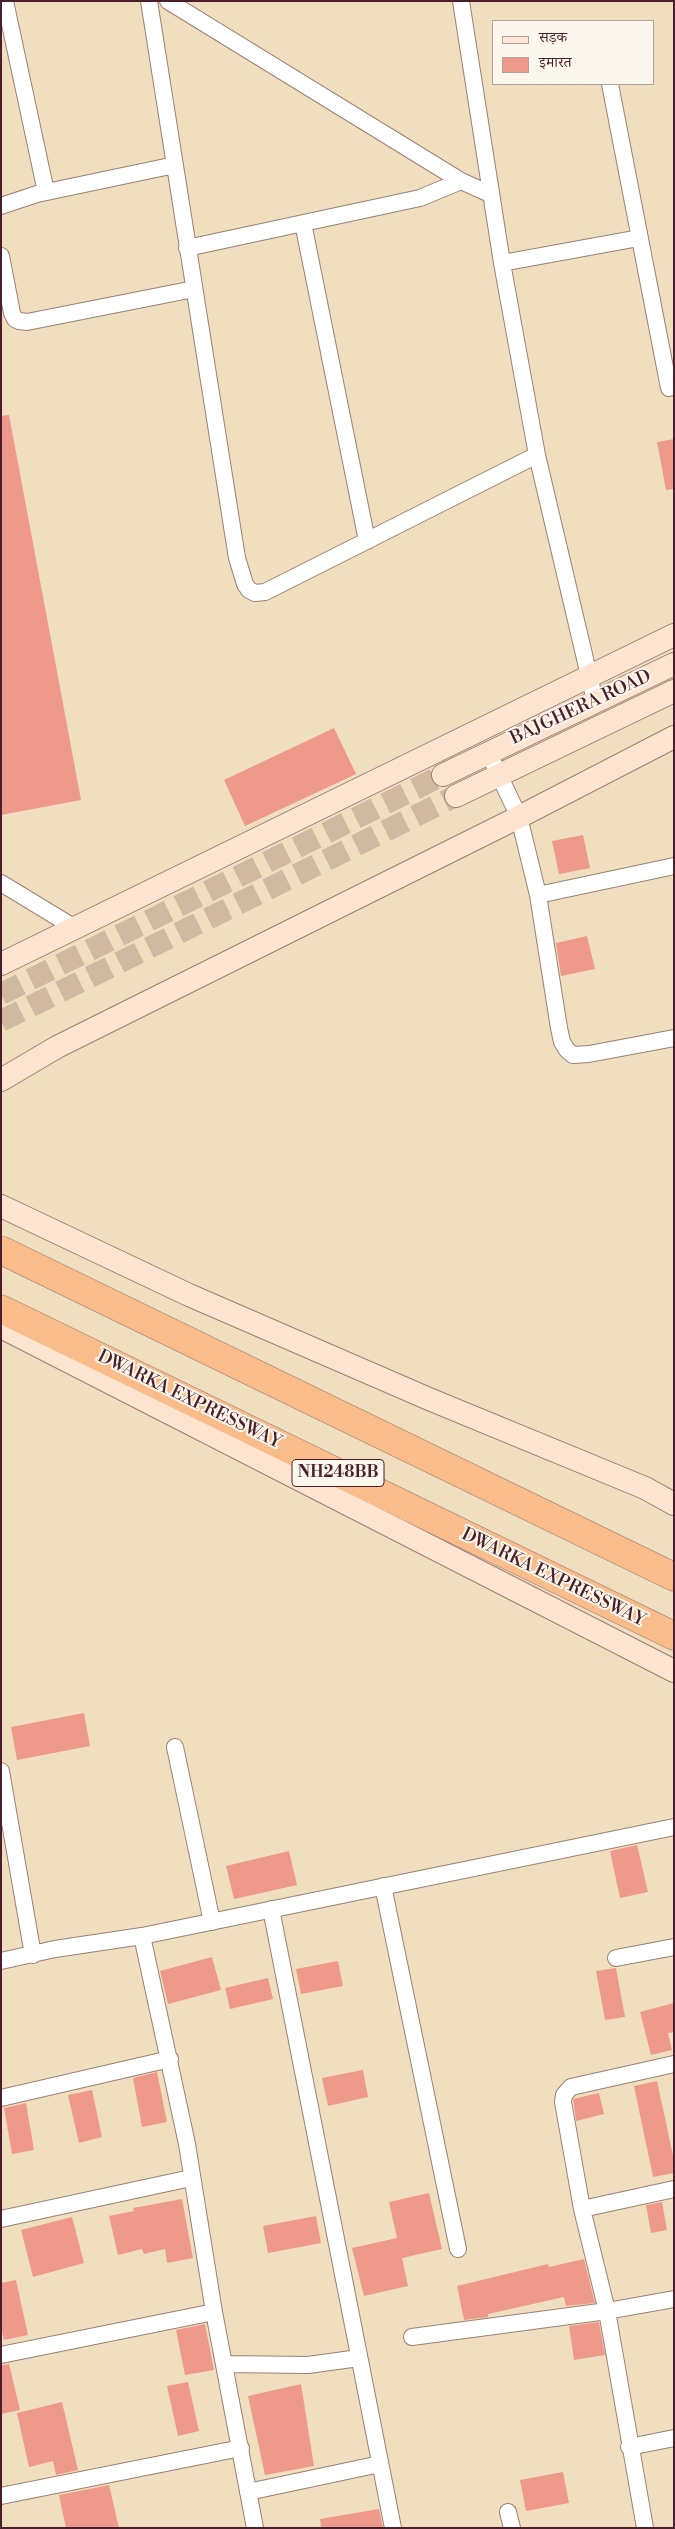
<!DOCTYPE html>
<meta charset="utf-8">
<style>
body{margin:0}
#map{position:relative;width:675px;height:2529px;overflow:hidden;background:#f0dfbe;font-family:"Libre Bodoni","Noto Serif Devanagari",serif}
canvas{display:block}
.frame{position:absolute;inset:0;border:2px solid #4a1f2b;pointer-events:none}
.legend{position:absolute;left:492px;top:20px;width:162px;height:65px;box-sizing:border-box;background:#fbf7ec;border:1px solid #b4a19f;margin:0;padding:6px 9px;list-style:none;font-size:15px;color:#4a1f2b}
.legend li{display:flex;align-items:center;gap:10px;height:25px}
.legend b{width:25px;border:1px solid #b4a19f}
</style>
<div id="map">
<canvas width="675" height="2529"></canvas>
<div class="frame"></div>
<ul class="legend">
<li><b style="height:6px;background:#fde4d1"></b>सड़क</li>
<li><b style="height:14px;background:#ee998a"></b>इमारत</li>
</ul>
</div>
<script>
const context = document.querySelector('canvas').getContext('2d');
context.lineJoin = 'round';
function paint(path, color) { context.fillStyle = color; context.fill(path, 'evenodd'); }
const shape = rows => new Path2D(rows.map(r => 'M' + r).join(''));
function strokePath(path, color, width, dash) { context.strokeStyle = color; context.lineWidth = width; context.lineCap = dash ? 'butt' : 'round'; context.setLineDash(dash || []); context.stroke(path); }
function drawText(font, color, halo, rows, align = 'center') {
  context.font = font + ' "Libre Bodoni",serif'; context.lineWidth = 4; context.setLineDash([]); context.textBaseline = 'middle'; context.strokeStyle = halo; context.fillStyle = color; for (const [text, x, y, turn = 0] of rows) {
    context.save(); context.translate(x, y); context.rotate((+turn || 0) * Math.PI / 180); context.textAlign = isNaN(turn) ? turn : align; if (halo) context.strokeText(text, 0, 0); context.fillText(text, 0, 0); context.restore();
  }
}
const building = shape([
 [9,415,81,800,1,815,1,416],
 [674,439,674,489,666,490,657,442],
 [334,728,356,774,245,826,224,780],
 [583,835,590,868,559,874,552,841],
 [587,936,595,969,561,976,556,943],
 [84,1713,90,1746,17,1760,11,1727],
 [637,1845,648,1892,620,1898,610,1851],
 [289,1851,297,1885,234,1899,226,1866],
 [212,1957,221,1990,168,2004,160,1971],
 [338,1961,343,1986,301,1994,296,1969],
 [616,1968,625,2017,605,2020,596,1971],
 [268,1978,273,1999,230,2009,225,1988],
 [674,2003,674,2032,668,2033,672,2050,651,2055,640,2012],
 [363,2070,368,2097,328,2106,322,2078],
 [157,2072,167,2122,142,2127,133,2078],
 [657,2081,674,2160,674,2173,653,2177,634,2086],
 [92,2090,102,2137,79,2143,68,2095],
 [599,2093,604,2114,576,2121,573,2099],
 [26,2103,34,2150,12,2154,4,2108],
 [429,2193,442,2249,402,2258,408,2286,364,2296,352,2248,397,2238,389,2202],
 [182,2199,193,2258,167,2263,165,2249,144,2254,142,2249,118,2255,109,2216,134,2211,133,2208],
 [662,2202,667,2230,651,2233,646,2205],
 [316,2216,321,2243,268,2253,263,2226],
 [72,2217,84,2263,33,2277,21,2230],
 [584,2259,595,2303,566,2306,564,2297,488,2314,488,2317,464,2320,457,2286,548,2264,549,2267],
 [16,2280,28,2335,4,2340,1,2327,1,2283],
 [599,2322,605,2355,574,2360,569,2326],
 [205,2324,214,2370,185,2375,176,2330],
 [9,2364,20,2410,1,2414,1,2365],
 [188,2382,199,2431,178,2436,167,2386],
 [301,2384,314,2466,265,2475,248,2396],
 [62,2402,78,2470,56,2475,53,2461,29,2467,17,2413],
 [563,2472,569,2503,526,2511,520,2480],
 [109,2485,119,2528,66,2528,59,2495],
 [379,2509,383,2528,321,2528,320,2519]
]);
const secondaryTunnel = shape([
 [1,994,443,775],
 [1,1021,456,796]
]);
const street = shape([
 [5,1,46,192],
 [149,1,237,558,245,584,249,590,255,593,265,592,537,455],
 [168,1,461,181,490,194],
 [461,1,502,263,537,455,595,701],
 [610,84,669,388],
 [1,206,37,194,175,165],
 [303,223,367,541],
 [187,248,420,198,461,181],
 [1,256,12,313,15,319,19,321,27,322,194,289],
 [502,263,639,238],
 [488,752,519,817,538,895,559,1028,562,1042,567,1050,573,1055,589,1054,674,1038],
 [1,883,75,928],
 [538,895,674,866],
 [175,1747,212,1922],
 [1,1771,33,1955],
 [383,1886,458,2249],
 [271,1909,393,2528],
 [142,1936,187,2144,214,2312,255,2528],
 [616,1958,674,1947],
 [1,1961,55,1949,142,1936,674,1827],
 [1,2098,170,2059],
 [582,2209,674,2189],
 [1,2219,191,2178],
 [412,2337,607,2311,674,2299],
 [1,2355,214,2312],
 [224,2364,308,2365,359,2358],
 [629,2447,674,2438],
 [248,2492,380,2464],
 [1,2496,241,2448],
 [508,2512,512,2528],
 [645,2528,607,2311,582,2209,563,2102,564,2095,571,2087,674,2064]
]);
const secondary = shape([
 [443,775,674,664],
 [456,796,674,691],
 [1,964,674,635],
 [1,1080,57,1047,519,817,674,737],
 [1,1206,189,1295,429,1399,645,1488,674,1504],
 [1,1327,674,1671]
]);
const highway = shape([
 [1,1250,674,1577],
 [1,1309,674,1636]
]);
const shields = [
 [338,1473,92]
];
const shieldNames = [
 ["NH248BB",338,1473]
];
const streetNames = [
 ["BAJGHERA ROAD",581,708,-25],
 ["DWARKA EXPRESSWAY",189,1400,26],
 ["DWARKA EXPRESSWAY",553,1578,26]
];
paint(building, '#ee998a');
strokePath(secondaryTunnel, '#cfb9a1', 22, [22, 11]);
strokePath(street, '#9d7f74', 18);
strokePath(secondary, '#9d7f74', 24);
strokePath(highway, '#9d7f74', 29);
strokePath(street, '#fff', 16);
strokePath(secondary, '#fde4d1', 22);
strokePath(highway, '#fabc8b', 28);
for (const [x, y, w] of shields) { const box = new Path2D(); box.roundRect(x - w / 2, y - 13.5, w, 27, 4); context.fillStyle = '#fbf7ec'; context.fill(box); strokePath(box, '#4a1f2b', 1); }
drawText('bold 16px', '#4a1f2b', null, shieldNames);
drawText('18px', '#4a1f2b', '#fbf7ec', streetNames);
</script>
